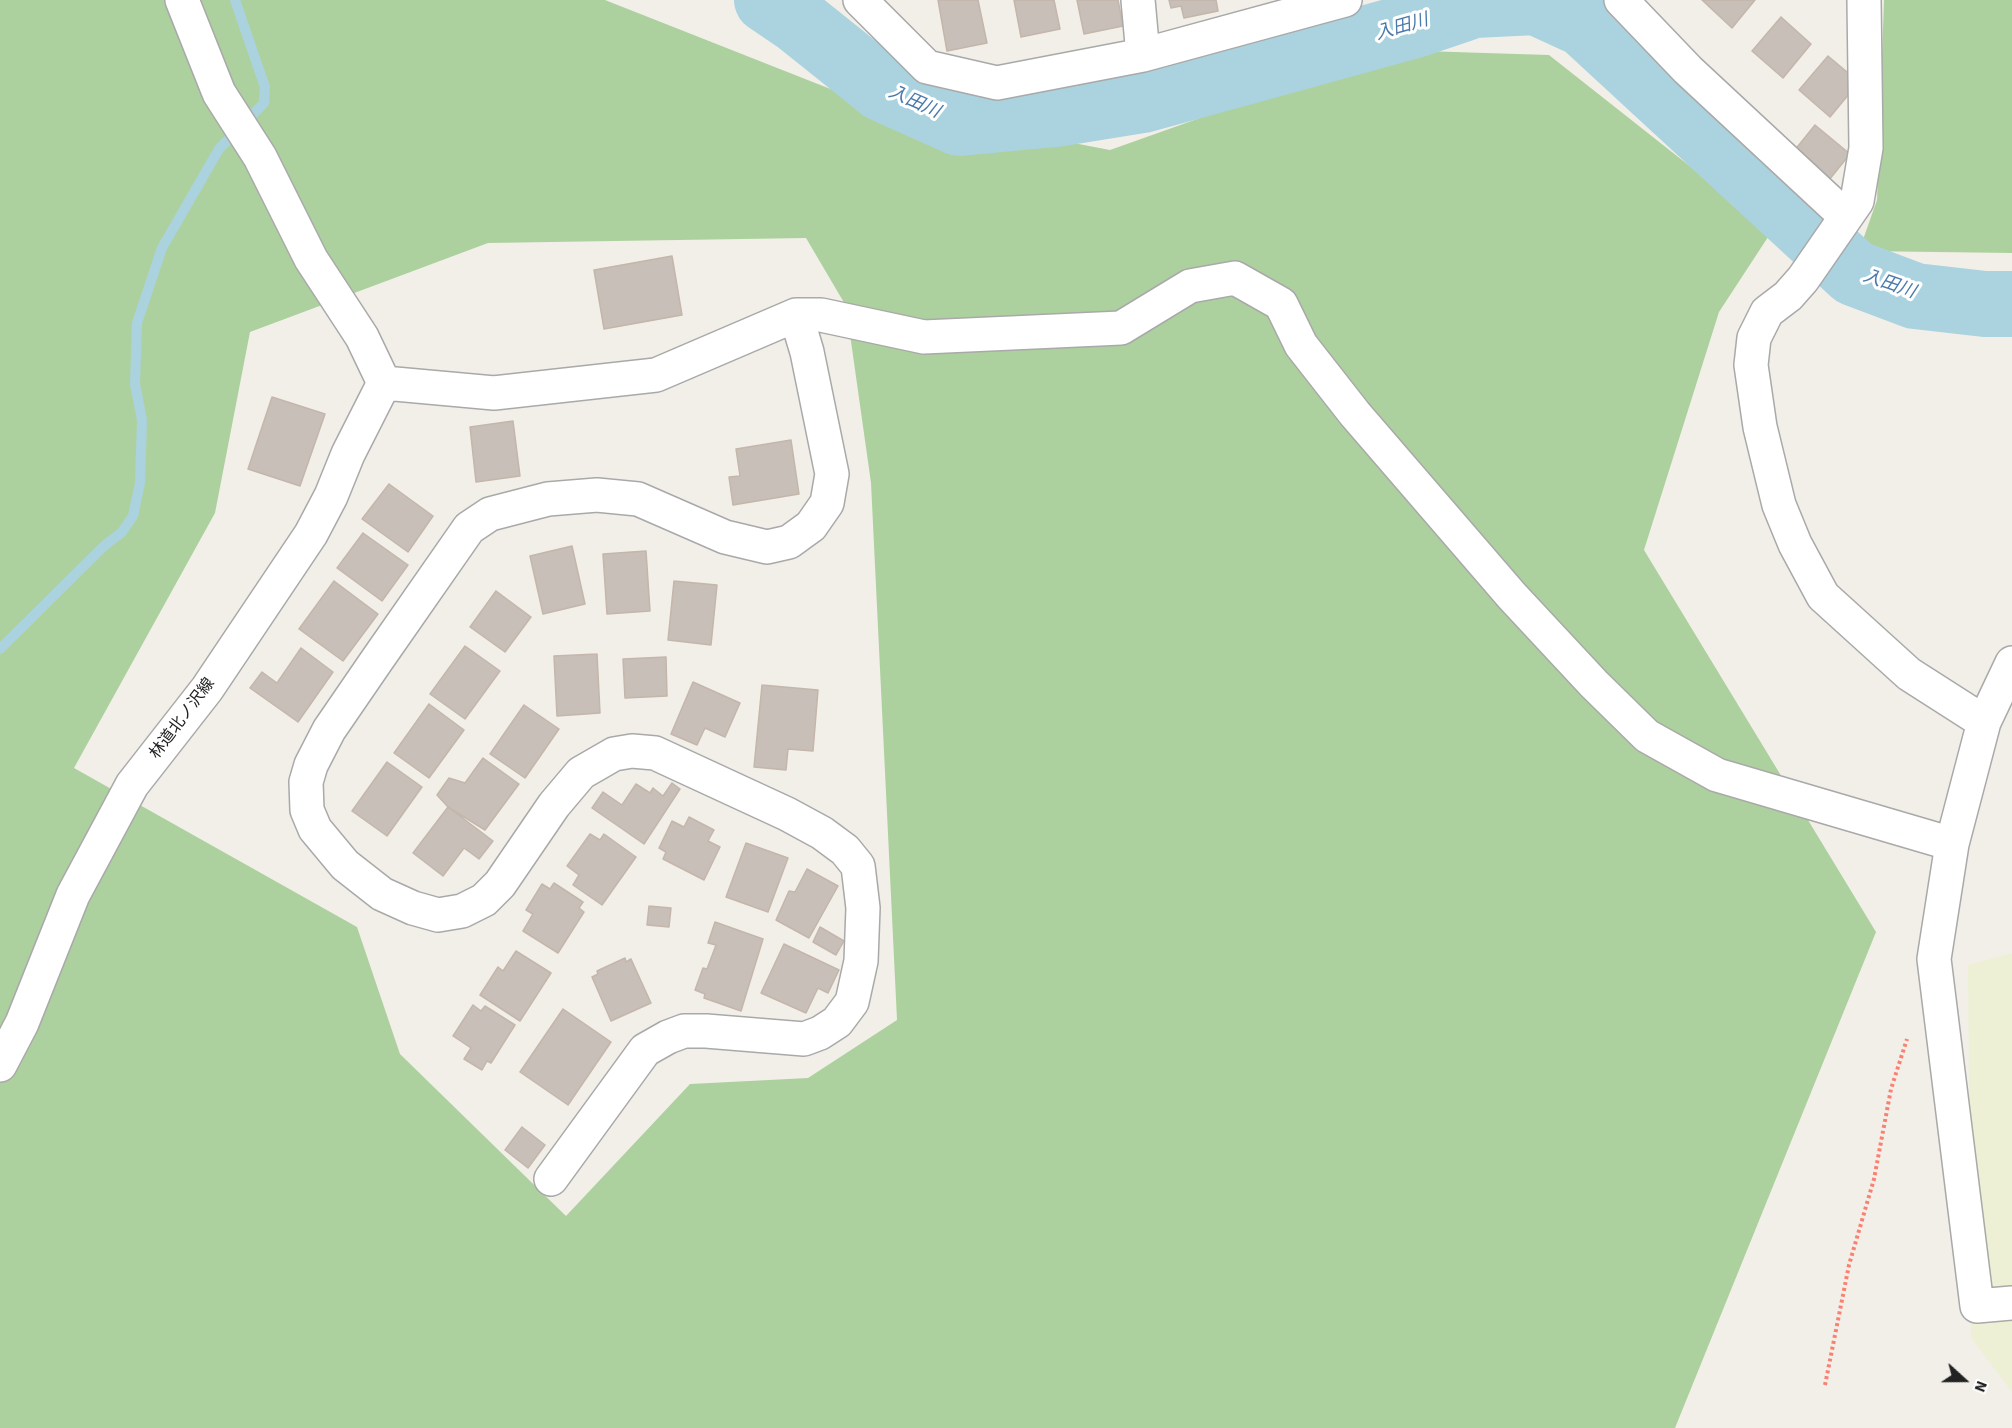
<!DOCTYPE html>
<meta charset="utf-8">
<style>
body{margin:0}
#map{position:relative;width:2012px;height:1428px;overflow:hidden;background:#f2efe9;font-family:"Source Sans 3",sans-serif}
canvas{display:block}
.north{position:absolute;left:1934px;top:1350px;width:60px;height:60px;-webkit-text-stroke:4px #fff;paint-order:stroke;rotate:111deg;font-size:16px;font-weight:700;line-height:24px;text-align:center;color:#222}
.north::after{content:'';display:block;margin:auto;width:21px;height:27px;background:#222;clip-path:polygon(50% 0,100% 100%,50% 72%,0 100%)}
</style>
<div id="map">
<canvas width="2012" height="1428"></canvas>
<div class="north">N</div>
</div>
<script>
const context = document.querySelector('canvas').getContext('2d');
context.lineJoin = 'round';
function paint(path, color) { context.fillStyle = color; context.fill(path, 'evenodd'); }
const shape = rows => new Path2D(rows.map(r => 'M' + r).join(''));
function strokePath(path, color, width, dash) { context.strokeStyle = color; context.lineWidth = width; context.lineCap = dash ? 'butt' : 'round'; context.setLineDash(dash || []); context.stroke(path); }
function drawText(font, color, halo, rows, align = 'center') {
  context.font = font + ' "Source Sans 3","Noto Sans JP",sans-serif'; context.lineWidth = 6; context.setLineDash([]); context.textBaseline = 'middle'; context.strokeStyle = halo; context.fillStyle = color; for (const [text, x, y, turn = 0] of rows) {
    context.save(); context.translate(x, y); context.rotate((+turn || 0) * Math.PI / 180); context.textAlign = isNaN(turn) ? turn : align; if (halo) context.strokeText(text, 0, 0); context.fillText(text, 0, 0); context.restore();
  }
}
const farmland = shape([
 [2012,953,2012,1392,1971,1338,1968,965]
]);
const forest = shape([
 [0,0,605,0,866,103,1110,150,1391,50,1549,55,1772,231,1719,312,1644,550,1876,932,1675,1428,0,1428],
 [806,238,846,306,871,483,897,1020,808,1078,690,1084,566,1216,400,1054,357,927,74,768,215,513,250,332,488,243],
 [1884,0,2012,0,2012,253,1859,251,1877,200]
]);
const stream = shape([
 [0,649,104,546,122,532,133,516,140,483,142,420,135,384,137,323,162,248,219,149,264,103,265,87,235,0]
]);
const river = shape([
 [767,0,798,21,883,89,959,123,1056,114,1143,100,1415,25,1474,5,1536,2,1584,24,1854,273,1915,296,1985,304,2012,304]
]);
const building = shape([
 [938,0,978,0,987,43,947,51,938,0],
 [1014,0,1054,0,1060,29,1021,37,1014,0],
 [1077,0,1118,0,1123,26,1084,34,1077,0],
 [1169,0,1216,0,1218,11,1184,18,1181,6,1171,8,1169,0],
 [1702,0,1755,0,1732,28,1702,0],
 [1781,17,1811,44,1783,78,1752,51,1781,17],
 [1828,56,1859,82,1830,117,1799,90,1828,56],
 [1815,125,1850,154,1829,180,1794,151,1815,125],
 [672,256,682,315,604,329,594,270,672,256],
 [272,397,325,414,300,486,248,469,272,397],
 [513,421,520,476,476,482,470,427,513,421],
 [791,440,799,494,733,505,729,477,740,476,736,449,791,440],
 [389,484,433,516,408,552,362,519,389,484],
 [363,533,408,565,382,601,337,568,363,533],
 [572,546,585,604,543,614,530,556,572,546],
 [646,551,650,611,607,614,603,554,646,551],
 [334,581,378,614,343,661,299,629,334,581],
 [674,581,717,585,711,645,668,640,674,581],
 [496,591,531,617,505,652,470,627,496,591],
 [465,646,500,671,465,719,430,694,465,646],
 [301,648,333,672,298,722,250,688,262,672,277,683,301,648],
 [597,654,600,713,557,716,554,656,597,654],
 [666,657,667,696,625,698,623,659,666,657],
 [693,682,740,703,725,737,705,728,697,745,671,734,693,682],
 [762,685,818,690,813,751,788,749,786,770,754,767,762,685],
 [429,704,464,730,429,778,394,753,429,704],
 [524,705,559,729,525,778,490,754,524,705],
 [483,758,519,784,485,830,448,807,437,795,449,778,465,783,483,758],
 [387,762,422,787,387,836,352,811,387,762],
 [672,783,680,789,644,844,592,808,603,792,622,805,636,784,650,793,653,788,663,796,672,783],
 [448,807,493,841,479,859,464,848,443,876,413,853,448,807],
 [689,817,714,830,708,841,720,847,704,880,663,859,666,852,659,848,672,821,684,827,689,817],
 [590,834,600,840,604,834,636,857,602,905,573,885,579,875,567,866,590,834],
 [746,843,788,858,768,912,726,897,746,843],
 [807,869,838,886,809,938,776,920,789,891,795,892,807,869],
 [554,883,583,902,579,908,584,912,558,953,523,931,533,914,526,910,542,884,550,889,554,883],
 [649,906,671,908,669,927,647,925,649,906],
 [715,922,763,939,741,1011,704,998,705,994,695,990,703,968,707,969,716,945,708,943,715,922],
 [820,927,844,941,836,955,813,942,820,927],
 [784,944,839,970,828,993,818,988,806,1013,761,993,784,944],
 [516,951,551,973,520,1021,480,995,498,967,503,971,516,951],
 [625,958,626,962,631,959,651,1003,611,1021,592,977,598,974,597,971,625,958],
 [473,1005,481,1011,485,1006,515,1025,491,1063,487,1061,482,1070,464,1059,471,1048,453,1036,473,1005],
 [563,1009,611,1042,568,1105,520,1072,563,1009],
 [522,1127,545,1145,528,1168,505,1150,522,1127]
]);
const path = shape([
 [1825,1385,1849,1265,1874,1179,1891,1089,1907,1039]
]);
const minor = shape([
 [182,0,219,93,260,157,311,259,362,337,384,383],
 [860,0,927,67,997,83,1143,55,1345,0],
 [1138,0,1143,55],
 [1621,0,1688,70,1845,216],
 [1864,0,1866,148,1857,201,1803,279,1788,296,1767,312,1754,338,1751,365,1760,427,1779,505,1795,544,1823,596,1909,674,1984,722],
 [384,383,494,393,656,375,796,315,821,315,924,337,1121,328,1190,286,1235,278,1281,304,1301,345,1355,414,1512,596,1594,684,1647,736,1717,775,1952,844],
 [2012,663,1984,722,1952,844,1934,959,1977,1306,2012,1303],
 [0,1065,22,1023,73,895,132,785,207,689,311,534,331,496,348,454,384,383],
 [551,1179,645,1050,668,1037,684,1031,706,1031,804,1039,820,1033,837,1022,852,1002,861,961,863,908,858,866,845,850,822,833,787,814,655,753,632,751,614,754,581,773,554,805,500,884,484,900,462,911,438,915,413,908,382,894,345,865,315,829,307,810,306,782,311,765,329,730,377,660,469,528,490,514,548,499,597,495,638,499,725,537,767,547,789,542,811,526,827,503,832,474,807,352,796,315]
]);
const streetNames = [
 ["林道北ノ沢線",183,719,-53]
];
const waterNames = [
 ["入田川",1402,28,-16],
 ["入田川",914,103,24],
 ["入田川",1889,285,19]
];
paint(farmland, '#eef0d5');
paint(forest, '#add19e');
strokePath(stream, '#aad3df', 10);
strokePath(river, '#aad3df', 66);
paint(building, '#c7bfb8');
strokePath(building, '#c4b6ab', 1.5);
strokePath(minor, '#a9a9a9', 36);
strokePath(path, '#fa8072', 4, [3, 3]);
strokePath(minor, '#fff', 33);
drawText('16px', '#222', '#fff', streetNames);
drawText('italic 18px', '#4a7aab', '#fff', waterNames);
</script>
